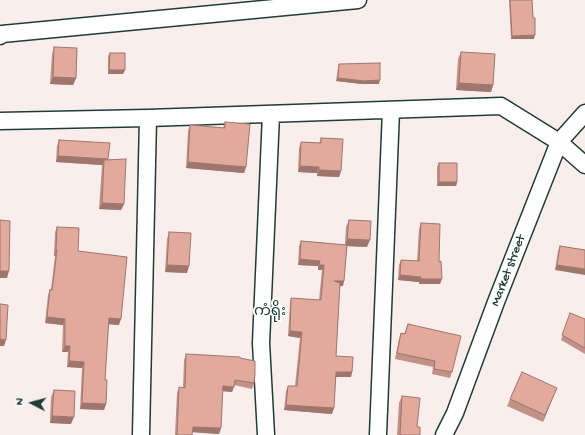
<!DOCTYPE html>
<meta charset="utf-8">
<style>
body{margin:0}
#map{position:relative;width:585px;height:435px;overflow:hidden;background:#f9eeeb;font-family:"Gochi Hand",sans-serif}
canvas{display:block}
.north{position:absolute;left:12px;top:383px;width:40px;height:40px;-webkit-text-stroke:3px #fff;paint-order:stroke;rotate:276deg;font-size:11px;font-weight:700;line-height:16px;text-align:center;color:#1f3d34}
.north::after{content:'';display:block;margin:auto;width:14px;height:18px;background:#1f3d34;clip-path:polygon(50% 0,100% 100%,50% 72%,0 100%)}
</style>
<div id="map">
<canvas width="585" height="435"></canvas>
<div class="north">N</div>
</div>
<script>
const context = document.querySelector('canvas').getContext('2d');
context.lineJoin = 'round';
const shape = rows => new Path2D(rows.map(r => 'M' + r).join(''));
function strokePath(path, color, width, dash) { context.strokeStyle = color; context.lineWidth = width; context.lineCap = dash ? 'butt' : 'round'; context.setLineDash(dash || []); context.stroke(path); }
function paint(path, color) { context.fillStyle = color; context.fill(path, 'evenodd'); }
function drawText(font, color, halo, rows, align = 'center') {
  context.font = font + ' "Gochi Hand","Noto Sans Myanmar",sans-serif'; context.lineWidth = 4; context.setLineDash([]); context.textBaseline = 'middle'; context.strokeStyle = halo; context.fillStyle = color; for (const [text, x, y, turn = 0] of rows) {
    context.save(); context.translate(x, y); context.rotate((+turn || 0) * Math.PI / 180); context.textAlign = isNaN(turn) ? turn : align; if (halo) context.strokeText(text, 0, 0); context.fillText(text, 0, 0); context.restore();
  }
}
const street = shape([
 [0,36,2,34,358,0],
 [0,121,148,118,501,106,559,142,585,165],
 [141,435,148,118],
 [266,435,261,343,271,114],
 [378,435,391,110],
 [444,435,455,413,496,302,559,142,585,113]
]);
const wall = shape([
 [509,0,532,0,534,39,511,39],
 [54,47,76,78,73,85,50,84,52,54],
 [461,52,493,85,491,92,456,90,458,59],
 [110,53,125,70,123,74,108,74,108,56],
 [339,64,379,84,362,84,336,81,338,68],
 [225,122,246,167,244,173,186,168,188,131,190,125,223,128],
 [321,138,341,171,339,177,317,176,317,173,298,172,299,148,301,142,319,143],
 [59,140,108,160,124,204,121,210,99,209,102,165,56,162,57,146],
 [439,163,457,182,456,186,437,186,437,167],
 [349,220,367,247,347,246,343,286,340,286,336,356,352,372,351,377,336,377,332,414,284,410,286,391,288,386,295,386,300,338,288,336,290,303,291,298,319,300,322,270,318,270,318,266,298,265,299,246,301,241,345,245,346,227],
 [421,223,439,262,440,284,419,284,419,282,398,280,399,265,401,260,417,261,419,229],
 [57,227,78,251,119,325,108,324,105,380,106,404,104,410,80,409,82,368,67,367,68,352,62,352,63,325,45,323,48,295,50,289,51,290,55,256,54,256,55,232],
 [169,232,187,273,165,272,167,239],
 [560,246,585,250,555,270,558,251],
 [570,313,585,319,585,354,561,340],
 [408,324,452,372,450,378,432,374,433,367,395,359,399,339,401,333,404,334],
 [186,354,240,358,254,383,252,389,234,385,232,392,223,391,221,428,219,434,192,432,192,435,175,435,177,393,179,387,183,388,184,360],
 [54,390,71,424,50,423,51,397],
 [554,395,543,422,507,406,510,399],
 [402,396,417,427,420,435,397,435,399,403]
]);
const shadedWall = shape([
 [535,35,534,39,511,39,512,36],
 [109,70,125,70,123,74,108,74],
 [53,77,76,78,73,85,50,84],
 [338,78,380,80,379,84,362,84,336,81],
 [459,83,493,85,491,92,456,90],
 [58,156,108,159,106,165,104,160,102,165,56,162],
 [188,162,246,167,244,173,186,168],
 [300,166,319,167,317,173,298,172],
 [319,170,341,171,339,177,317,176],
 [439,182,457,182,456,186,437,186],
 [102,203,124,204,121,210,99,209],
 [347,239,370,240,367,247,345,246],
 [56,250,57,250,55,256,54,256],
 [300,259,320,261,318,266,298,265],
 [167,265,189,266,187,273,165,272],
 [319,265,324,265,322,270,318,270],
 [557,265,585,269,585,275,555,270],
 [0,271,9,271,7,278,0,278],
 [400,275,421,277,419,282,398,280],
 [420,279,442,279,440,284,419,284],
 [334,281,344,281,343,286,332,286],
 [47,317,65,319,63,325,45,323],
 [109,318,121,319,119,325,106,324],
 [290,331,302,332,300,338,288,336],
 [0,339,6,340,4,346,0,346],
 [65,346,70,346,68,352,62,352],
 [69,361,84,362,82,368,67,367],
 [336,372,352,372,351,377,334,377],
 [223,386,234,387,232,392,221,391],
 [557,388,554,395,543,422,545,415],
 [82,403,106,404,104,410,80,409],
 [286,405,334,408,332,414,284,410],
 [52,416,74,417,71,424,50,423],
 [193,427,221,428,219,434,191,432]
]);
const building = shape([
 [510,0,532,0,533,18,535,18,535,35,512,36,510,0],
 [54,47,77,48,76,78,53,77,54,47],
 [461,52,495,54,493,85,459,83,461,52],
 [110,53,125,53,125,70,109,70,110,53],
 [380,63,380,80,364,81,338,78,339,64,380,63],
 [225,122,250,124,246,167,188,162,190,125,225,128,225,122],
 [321,138,343,139,341,171,319,170,319,167,300,166,301,142,321,143,321,138],
 [59,140,110,143,108,159,58,156,59,140],
 [126,159,124,204,102,203,104,160,126,159],
 [439,163,457,163,457,182,439,182,439,163],
 [0,220,10,221,9,271,0,271,0,220],
 [349,220,371,221,370,240,347,239,349,220],
 [421,223,440,224,439,262,441,261,442,279,420,279,421,277,400,275,401,260,419,261,421,223],
 [57,227,79,228,78,251,127,257,121,319,109,318,105,380,107,380,106,404,82,403,84,362,69,361,70,346,65,346,65,319,47,317,50,289,52,290,57,250,56,250,57,227],
 [169,232,191,233,189,266,167,265,169,232],
 [301,241,347,245,344,281,334,281,340,283,336,356,353,357,352,372,336,372,334,408,286,405,288,386,297,386,302,332,290,331,291,298,321,300,324,265,319,265,320,261,300,259,301,241],
 [560,246,585,250,585,269,557,265,560,246],
 [0,304,8,305,6,340,0,339,0,304],
 [570,313,585,319,585,348,562,335,570,313],
 [408,324,461,336,452,372,434,369,435,361,397,353,401,333,405,334,408,324],
 [186,354,240,357,240,358,255,361,255,374,254,383,235,380,234,387,223,386,221,428,193,427,192,435,177,435,179,387,185,388,186,354],
 [522,372,557,388,545,415,510,399,522,372],
 [54,390,75,391,74,417,52,416,54,390],
 [402,396,420,398,417,427,420,427,420,435,400,435,402,396]
]);
const streetNames = [
 ["Market street",509,271,-69]
];
const quarterNames = [
 ["ကံရိုး",270,313]
];
strokePath(street, '#1f3d34', 19);
strokePath(street, '#fff', 16);
paint(wall, '#c29187');
paint(shadedWall, '#9e766e');
paint(building, '#e2a99d');
strokePath(building, '#9e766e', 1);
drawText('13px', '#1f3d34', '#fff', streetNames);
drawText('15px', '#1f3d34', '#fff', quarterNames);
</script>
